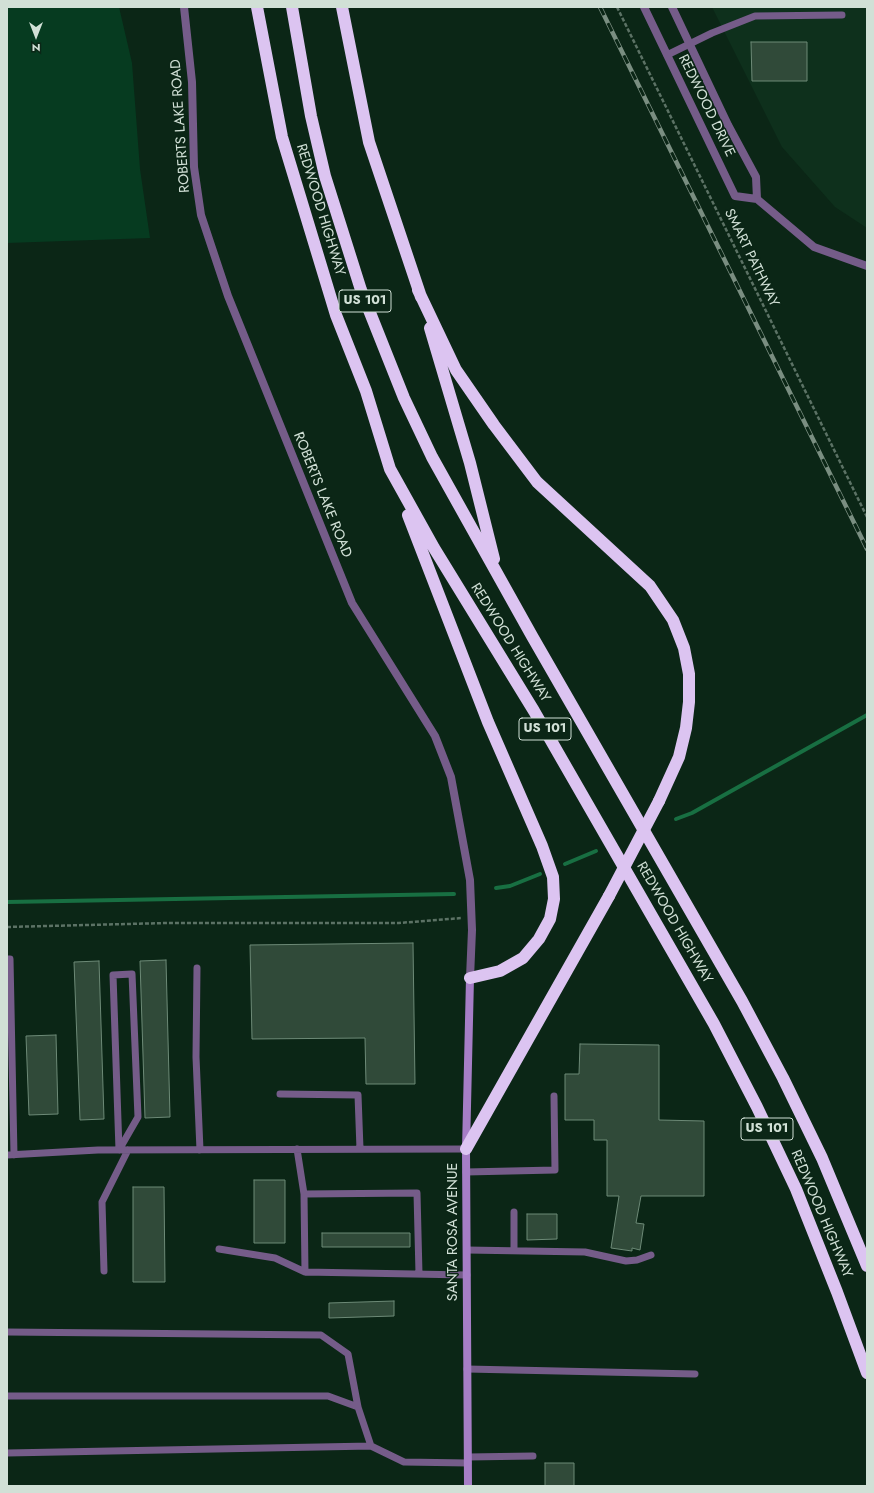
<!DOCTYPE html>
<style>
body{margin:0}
#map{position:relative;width:874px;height:1493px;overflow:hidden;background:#0b2616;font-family:Jost,sans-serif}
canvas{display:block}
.frame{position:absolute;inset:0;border:8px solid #d1e0d6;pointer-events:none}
.north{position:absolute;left:16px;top:16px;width:40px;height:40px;-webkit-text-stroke:3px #0b2616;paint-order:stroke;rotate:180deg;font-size:11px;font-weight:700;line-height:16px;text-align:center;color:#d1e0d6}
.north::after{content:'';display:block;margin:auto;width:14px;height:18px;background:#d1e0d6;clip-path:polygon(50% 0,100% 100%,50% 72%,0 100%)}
</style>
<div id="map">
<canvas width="874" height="1493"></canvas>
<div class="frame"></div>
<div class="north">N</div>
</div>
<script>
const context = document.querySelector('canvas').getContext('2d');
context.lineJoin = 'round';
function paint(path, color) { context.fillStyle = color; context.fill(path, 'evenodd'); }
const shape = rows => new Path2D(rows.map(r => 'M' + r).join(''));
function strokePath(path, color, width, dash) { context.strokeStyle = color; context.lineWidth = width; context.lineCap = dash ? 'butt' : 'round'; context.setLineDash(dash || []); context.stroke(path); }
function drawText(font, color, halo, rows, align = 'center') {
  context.font = font + ' Jost,sans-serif'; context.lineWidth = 3; context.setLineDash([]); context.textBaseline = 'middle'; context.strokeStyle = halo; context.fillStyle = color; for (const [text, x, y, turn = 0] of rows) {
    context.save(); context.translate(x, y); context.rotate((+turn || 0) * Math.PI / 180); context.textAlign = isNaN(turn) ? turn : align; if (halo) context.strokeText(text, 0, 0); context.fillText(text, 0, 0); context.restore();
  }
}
const built = shape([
 [712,7,867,7,867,228,835,207,782,147]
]);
const green = shape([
 [7,7,119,7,132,63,140,169,150,238,7,243]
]);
const stream = shape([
 [676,819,692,813,867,715],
 [565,864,596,851],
 [496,888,510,886,540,874],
 [7,902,454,894]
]);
const building = shape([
 [751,42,807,42,807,81,752,81,751,42],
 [413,943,415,1084,366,1084,365,1038,252,1039,250,945,413,943],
 [166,960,170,1117,145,1118,140,961,166,960],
 [99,961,104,1119,80,1120,74,962,99,961],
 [56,1035,58,1114,29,1115,26,1036,56,1035],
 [580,1044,659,1045,659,1120,704,1121,704,1196,641,1196,636,1223,644,1224,640,1250,632,1248,632,1251,611,1248,619,1196,607,1196,607,1140,594,1140,594,1120,565,1120,565,1074,579,1074,580,1044],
 [254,1180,285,1180,285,1243,254,1243,254,1180],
 [133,1187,164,1187,165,1282,133,1282,133,1187],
 [527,1214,557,1214,557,1239,527,1240,527,1214],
 [322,1233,410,1233,410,1247,322,1247,322,1233],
 [394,1301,394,1316,329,1318,329,1303,394,1301],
 [545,1463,574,1463,574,1486,545,1486,545,1463]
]);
const path = shape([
 [617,7,867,517],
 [7,927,167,923,399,923,462,918]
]);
const service = shape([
 [667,55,712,33,755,16,842,15],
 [7,959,10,959,14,1155],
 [197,968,196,1057,200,1150],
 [132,974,138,1117,119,1150,113,975,132,974],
 [280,1094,358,1095,360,1149],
 [297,1149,304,1194,305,1272,467,1275],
 [7,1155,98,1150,466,1149],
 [466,1172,555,1170,554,1096],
 [304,1194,417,1193,419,1274],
 [514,1212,514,1250],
 [219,1249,275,1258,305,1272],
 [467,1250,585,1252,626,1261,637,1260,651,1255],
 [104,1271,102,1202,128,1150],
 [7,1332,321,1335,348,1354,358,1407,371,1446],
 [467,1369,695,1374],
 [7,1396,328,1396,358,1407],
 [7,1453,371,1446,404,1462,468,1463],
 [468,1457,533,1456]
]);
const tertiary = shape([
 [184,7,192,82,194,167,201,215,228,296,352,603,435,736,451,777,470,880,472,930,470,978],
 [644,7,735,196,757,199,814,247,867,266],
 [672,7,728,125,756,177,757,199]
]);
const secondary = shape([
 [468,1486,466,1149,470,978]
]);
const motorway = shape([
 [257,7,282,137,336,315,366,391,390,469,434,548,534,711,714,1024,757,1107,796,1189,837,1292,867,1373],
 [292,7,311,116,325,176,361,290,404,398,432,457,532,636,742,1001,783,1078,822,1158,867,1266],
 [342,7,369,142,421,297],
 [418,290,456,370,494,425,537,482,650,586,673,620,684,648,689,674,689,702,686,728,679,757,659,801],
 [430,328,470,463,494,559],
 [408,515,488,722,542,846,553,877,554,899,550,919,539,939,523,958,500,971,470,978],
 [466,1149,609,896]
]);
const rail = shape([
 [600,7,867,549]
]);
const motorwayBridge = shape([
 [609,896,659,801]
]);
const shields = [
 [365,301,52],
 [545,729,52],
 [767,1129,52]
];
const shieldNames = [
 ["US 101",365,301],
 ["US 101",545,729],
 ["US 101",767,1129]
];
const streetNames = [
 ["REDWOOD DRIVE",706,106,64],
 ["ROBERTS LAKE ROAD",181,126,-94],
 ["REDWOOD HIGHWAY",320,210,73],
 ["SMART PATHWAY",751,258,64],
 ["ROBERTS LAKE ROAD",322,495,68],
 ["REDWOOD HIGHWAY",510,643,58],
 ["REDWOOD HIGHWAY",674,923,60],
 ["REDWOOD HIGHWAY",821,1214,67],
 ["SANTA ROSA AVENUE",454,1232,-90]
];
paint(built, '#0e301c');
paint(green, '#063b20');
strokePath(stream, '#186f42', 4);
paint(building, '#304a39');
strokePath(building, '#6d8a77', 1);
strokePath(path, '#5c7265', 2.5, [4, 2]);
strokePath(service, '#755c89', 7);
strokePath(tertiary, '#755c89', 8);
strokePath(secondary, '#a67ec6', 8);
strokePath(motorway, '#dcc4f1', 12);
strokePath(rail, '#7a8e81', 4.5);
strokePath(rail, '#0b2616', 3, [9]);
strokePath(motorwayBridge, '#dcc4f1', 12);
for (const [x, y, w] of shields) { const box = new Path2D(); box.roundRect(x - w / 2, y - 11, w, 22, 3); context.fillStyle = '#0b2616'; context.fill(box); strokePath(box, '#d1e0d6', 1); }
drawText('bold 13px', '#d1e0d6', null, shieldNames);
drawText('14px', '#d1e0d6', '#0b2616', streetNames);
</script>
